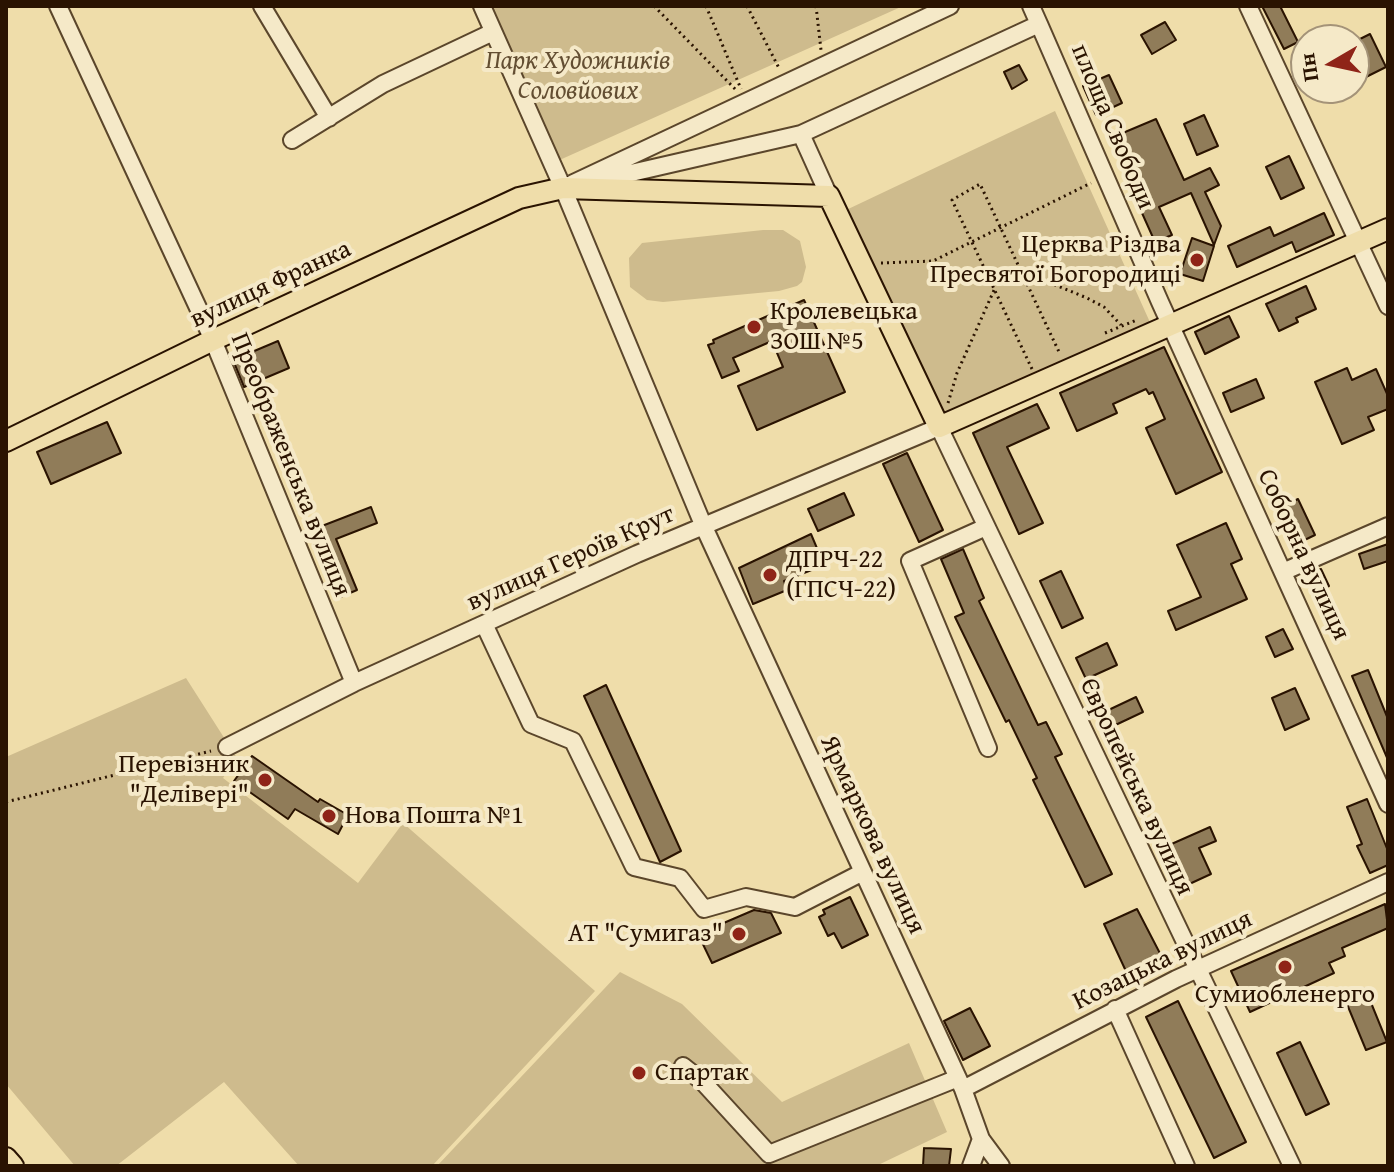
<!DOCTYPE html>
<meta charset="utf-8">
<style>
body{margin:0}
#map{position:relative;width:1394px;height:1172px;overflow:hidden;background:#efddaa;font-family:"Gentium Book Plus",serif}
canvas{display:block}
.frame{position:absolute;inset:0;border:8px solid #2a1301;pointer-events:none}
.north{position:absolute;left:1290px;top:24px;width:80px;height:80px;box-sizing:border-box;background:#f5e9c8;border:2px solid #a49378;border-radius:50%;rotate:261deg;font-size:22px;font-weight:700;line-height:32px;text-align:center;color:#2a1301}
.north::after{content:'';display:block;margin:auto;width:28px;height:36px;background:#8f2418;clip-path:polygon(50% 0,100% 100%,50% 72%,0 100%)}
</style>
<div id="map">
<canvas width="1394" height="1172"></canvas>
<div class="frame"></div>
<div class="north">Пн</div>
</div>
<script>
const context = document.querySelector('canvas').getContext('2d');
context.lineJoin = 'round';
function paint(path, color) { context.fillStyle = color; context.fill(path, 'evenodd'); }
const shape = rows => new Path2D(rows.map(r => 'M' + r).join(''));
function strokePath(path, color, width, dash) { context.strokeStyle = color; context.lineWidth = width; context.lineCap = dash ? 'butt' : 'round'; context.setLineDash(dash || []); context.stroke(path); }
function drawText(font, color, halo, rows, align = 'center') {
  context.font = font + ' "Gentium Book Plus",serif'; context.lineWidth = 8; context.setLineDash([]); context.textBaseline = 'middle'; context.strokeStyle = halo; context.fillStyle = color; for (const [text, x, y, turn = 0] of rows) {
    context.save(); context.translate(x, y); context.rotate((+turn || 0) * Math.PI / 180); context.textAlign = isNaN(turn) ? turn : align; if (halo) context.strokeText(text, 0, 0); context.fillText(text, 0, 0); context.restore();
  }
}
const green = shape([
 [471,6,903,6,544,167],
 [1055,111,1153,329,942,421,844,211],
 [763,230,783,230,800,241,806,267,802,282,797,286,779,291,663,302,647,300,630,287,629,258,642,243],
 [186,678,237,758,223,778,358,883,403,823,595,991,432,1166,299,1166,224,1082,116,1166,75,1166,6,1084,6,757],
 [620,972,682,1004,782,1102,909,1043,947,1132,876,1166,437,1166]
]);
const building = shape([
 [1262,6,1280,6,1298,42,1284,49,1262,6],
 [1165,22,1176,40,1152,54,1141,35,1165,22],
 [1370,34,1386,67,1362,79,1354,62,1354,42,1370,34],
 [1019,65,1027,80,1012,89,1004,72,1019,65],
 [1109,75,1122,103,1096,115,1083,86,1109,75],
 [1204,115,1218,146,1197,155,1184,124,1204,115],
 [1156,119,1184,180,1210,168,1219,185,1205,192,1221,226,1214,245,1191,193,1159,207,1172,235,1155,242,1133,193,1140,190,1118,135,1156,119],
 [1289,156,1304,188,1281,199,1266,167,1289,156],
 [1324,213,1334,235,1296,252,1292,242,1237,267,1228,246,1270,227,1274,236,1324,213],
 [1192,238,1214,246,1203,281,1180,274,1192,238],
 [1306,286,1316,309,1296,318,1298,322,1279,331,1266,304,1306,286],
 [804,300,845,392,757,430,738,386,783,367,772,341,733,358,739,371,722,378,708,345,714,343,713,340,804,300],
 [1229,316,1239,337,1205,354,1195,332,1229,316],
 [278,341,289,368,244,387,233,360,278,341],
 [1164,347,1222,472,1176,494,1146,428,1165,419,1153,392,1149,394,1146,389,1113,404,1117,413,1077,431,1060,393,1164,347],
 [1347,368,1352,380,1376,369,1388,396,1388,409,1368,417,1374,430,1342,444,1315,382,1347,368],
 [1256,379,1264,398,1231,412,1223,393,1256,379],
 [1037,404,1049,428,1007,447,1043,523,1019,534,973,433,1037,404],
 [107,422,121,453,51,484,37,452,107,422],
 [907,453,943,530,919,542,883,464,907,453],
 [844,493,854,515,818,531,808,509,844,493],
 [1298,499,1315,535,1292,546,1275,510,1298,499],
 [371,507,377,523,336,539,357,590,336,599,309,531,371,507],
 [1226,523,1242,559,1231,564,1247,599,1176,630,1168,611,1201,597,1177,545,1226,523],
 [811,534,824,565,784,581,787,590,753,604,739,568,811,534],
 [1388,544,1388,561,1364,569,1359,554,1388,544],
 [963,549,984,598,979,601,1038,725,1046,722,1062,754,1055,757,1112,874,1085,887,1033,780,1037,778,1009,720,1006,722,955,617,964,613,941,559,963,549],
 [1321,569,1329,586,1314,594,1306,576,1321,569],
 [1061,571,1083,618,1062,628,1040,581,1061,571],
 [1283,629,1293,649,1275,657,1266,637,1283,629],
 [1107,643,1117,665,1086,679,1076,658,1107,643],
 [1368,670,1388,719,1388,760,1352,676,1368,670],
 [606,685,681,851,660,862,584,696,606,685],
 [1295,688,1309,719,1285,730,1272,698,1295,688],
 [1136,697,1143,712,1107,729,1100,714,1136,697],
 [252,756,318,802,320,799,348,815,338,834,295,809,288,819,234,781,252,756],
 [1367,799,1388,851,1388,865,1370,873,1357,846,1362,844,1347,807,1367,799],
 [1210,827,1216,841,1199,848,1211,874,1185,886,1167,846,1210,827],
 [850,897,868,935,842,948,834,933,828,936,819,917,825,914,823,910,850,897],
 [1385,904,1388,928,1342,948,1345,956,1329,963,1334,973,1250,1012,1231,971,1385,904],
 [1137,909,1166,965,1131,982,1104,924,1137,909],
 [754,910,771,913,781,933,712,963,698,934,754,910],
 [1365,988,1387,1042,1366,1050,1344,997,1365,988],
 [1178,1001,1246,1142,1214,1158,1146,1017,1178,1001],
 [970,1008,990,1046,963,1060,944,1021,970,1008],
 [1300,1042,1329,1104,1306,1115,1277,1053,1300,1042],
 [924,1148,951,1149,949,1166,923,1166,924,1148]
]);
const path = shape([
 [654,6,737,91],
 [706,6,741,89],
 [747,6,780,70],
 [816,6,821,50],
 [881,263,933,261,1091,183],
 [1021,271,1087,298,1104,307,1121,325],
 [1105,333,1137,320],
 [1032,369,952,200,980,184,1060,354],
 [948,403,957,373,995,288],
 [6,802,211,751]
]);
const minor = shape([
 [58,6,213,340,354,683],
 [262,6,329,118],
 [482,6,563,188,704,527,963,1089,981,1139,971,1166],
 [1031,6,1039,24],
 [1248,6,1388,306],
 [292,140,383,84,493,32],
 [592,182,801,134],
 [565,187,950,6],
 [829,196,801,134,1039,24,1160,302,1388,804],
 [986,527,910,561,988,748],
 [1285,571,1388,526],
 [484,624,531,724,573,741,634,867,680,878,704,909,746,897,795,907,863,872],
 [227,747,354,683,637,554,939,427,1292,1166],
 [1115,1009,1186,1166],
 [683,1066,703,1082,769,1154,958,1078],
 [963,1089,1176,979,1388,882],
 [981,1139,1001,1166]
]);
const major = shape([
 [6,441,213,340,519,198,563,188,829,196,939,427,1388,229],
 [6,1158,13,1166]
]);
const markers = [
 [1197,260,8,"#8f2418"],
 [754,327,8,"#8f2418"],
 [770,575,8,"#8f2418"],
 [265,780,8,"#8f2418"],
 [329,816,8,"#8f2418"],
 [739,934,8,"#8f2418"],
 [1285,967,8,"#8f2418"],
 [639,1073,8,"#8f2418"]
];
const parkNames = [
 ["Парк Художників",578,61],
 ["Соловйових",578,91]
];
const streetNames = [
 ["площа Свободи",1112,127,67],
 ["вулиця Франка",271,285,-25],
 ["Преображенська вулиця",290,465,68],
 ["Соборна вулиця",1303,555,65],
 ["вулиця Героїв Крут",571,559,-24],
 ["Європейська вулиця",1136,787,65],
 ["Ярмаркова вулиця",872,835,65],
 ["Козацька вулиця",1163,961,-26]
];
const poiNames = [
 ["Церква Різдва",1181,245,"right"],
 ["Пресвятої Богородиці",1181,275,"right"],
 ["Кролевецька",770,312],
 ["ЗОШ №5",770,342],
 ["ДПРЧ-22",786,560],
 ["(ГПСЧ-22)",786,590],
 ["Перевізник",249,765,"right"],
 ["\"Делівері\"",249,795,"right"],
 ["Нова Пошта №1",345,816],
 ["АТ \"Сумигаз\"",723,934,"right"],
 ["Сумиобленерго",1285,995,"center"],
 ["Спартак",655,1073]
];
paint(green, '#cebb8d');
paint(building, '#907c59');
strokePath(building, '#2a1301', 2);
strokePath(minor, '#5b462b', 20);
strokePath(major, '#2a1301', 24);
strokePath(path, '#2a1301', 3, [2, 4]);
strokePath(minor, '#f5e9c8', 16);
strokePath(major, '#efddaa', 20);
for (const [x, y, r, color] of markers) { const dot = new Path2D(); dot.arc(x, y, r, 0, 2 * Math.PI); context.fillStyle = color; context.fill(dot); strokePath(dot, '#f5e9c8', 3); }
drawText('italic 26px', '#634e32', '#f5e9c8', parkNames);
drawText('26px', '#2a1301', '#f5e9c8', streetNames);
drawText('26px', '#2a1301', '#f5e9c8', poiNames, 'left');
</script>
